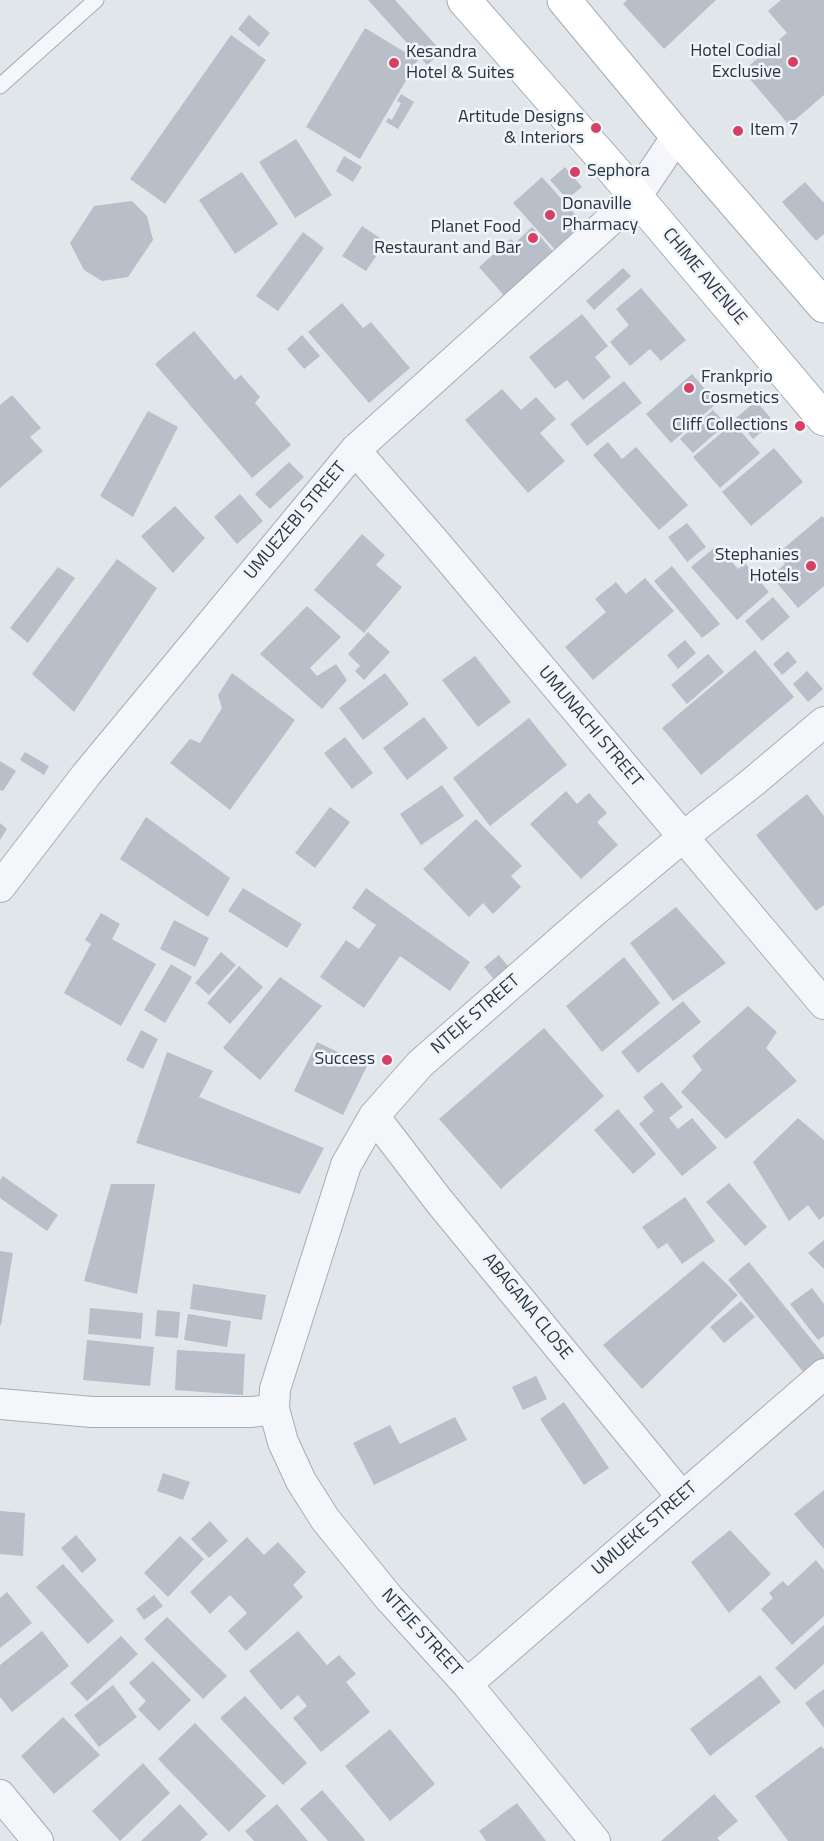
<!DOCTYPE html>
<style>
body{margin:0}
canvas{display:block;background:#e1e6eb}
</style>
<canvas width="824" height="1841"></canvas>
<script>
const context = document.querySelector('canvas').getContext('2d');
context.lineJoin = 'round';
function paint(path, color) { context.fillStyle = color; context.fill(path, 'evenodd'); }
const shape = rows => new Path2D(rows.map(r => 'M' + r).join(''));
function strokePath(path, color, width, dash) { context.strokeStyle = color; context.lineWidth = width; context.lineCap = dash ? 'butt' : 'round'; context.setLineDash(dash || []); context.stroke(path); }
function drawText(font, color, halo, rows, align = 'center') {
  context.font = font + ' "Titillium Web",sans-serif'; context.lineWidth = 5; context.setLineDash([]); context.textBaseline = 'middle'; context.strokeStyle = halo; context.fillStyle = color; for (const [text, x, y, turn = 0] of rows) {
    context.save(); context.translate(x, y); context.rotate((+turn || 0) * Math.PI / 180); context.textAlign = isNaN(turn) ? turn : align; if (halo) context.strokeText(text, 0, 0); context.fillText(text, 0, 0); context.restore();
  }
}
const building = shape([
 [368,0,395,0,442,52,427,65],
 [627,0,716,0,664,49,623,4],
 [781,0,824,0,824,95,789,125,743,71,787,33,768,11],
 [249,15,270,33,259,47,238,29],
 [365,28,418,60,360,159,306,127],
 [231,35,266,60,165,204,130,179],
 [401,94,414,102,398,129,386,122,388,118,392,120,401,103,397,101],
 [296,139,332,195,295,218,259,162],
 [344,156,362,167,353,182,336,171],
 [565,167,582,187,567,199,550,180],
 [242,172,278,224,235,254,199,200],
 [542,177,587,228,559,254,513,203],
 [805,182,823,202,824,201,824,234,816,241,782,202],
 [132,201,147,216,153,240,128,277,102,281,84,270,70,243,94,206],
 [362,226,386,242,366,271,342,256],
 [532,227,563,263,508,300,479,267,511,239,515,243],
 [303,232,324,248,278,311,256,296],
 [623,268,631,276,594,310,586,301],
 [641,288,686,340,661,361,650,349,630,366,610,342,629,325,616,309],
 [342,303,363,328,371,322,410,368,369,403,308,332],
 [582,314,608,346,595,357,611,377,583,400,567,380,555,389,529,357],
 [194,331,235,380,241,375,260,397,255,403,291,445,252,478,155,364],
 [302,335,320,356,304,369,287,349],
 [692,374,717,403,671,443,646,414],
 [624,381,642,403,587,446,570,424],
 [502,389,521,410,536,397,556,419,540,433,565,461,528,493,465,420],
 [12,395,41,428,30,437,43,451,0,488,0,405],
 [756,401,774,422,753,439,736,418],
 [713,410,726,424,693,453,680,439],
 [148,411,178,427,133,517,100,496],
 [733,423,760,453,720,488,693,457],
 [608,442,622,459,636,447,688,505,659,530,593,455],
 [774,448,803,482,751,526,722,492],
 [289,462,304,477,270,509,255,494],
 [240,494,263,521,237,544,214,517],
 [175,506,205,538,173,573,141,536],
 [822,516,824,518,824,586,798,608,771,576,785,564,777,554],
 [687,523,706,547,687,562,668,537],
 [362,534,385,555,376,565,402,587,364,633,314,590],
 [714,548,720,555,724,552,738,569,745,563,769,592,737,620,691,567],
 [117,559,157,588,74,712,32,674],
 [672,566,720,624,702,638,654,581],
 [58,567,75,578,28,643,10,628],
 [645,578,674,611,593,680,565,647,606,612,595,599,616,582,626,594],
 [773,597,790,617,762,641,745,621],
 [307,606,341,637,310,668,317,676,336,664,347,680,322,709,260,654],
 [368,632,390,652,364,680,355,671,360,666,348,654],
 [685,640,696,653,678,669,667,655],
 [755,650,794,697,701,775,662,728],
 [788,651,797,662,782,675,773,664],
 [708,654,724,672,687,704,671,685],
 [475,656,511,702,478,727,442,680],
 [807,671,823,689,808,702,793,684],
 [232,673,295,720,230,810,170,763,190,739,200,743,222,708,218,695],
 [385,673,409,704,363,740,339,708],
 [424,717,448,748,407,780,383,748],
 [529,718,567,765,490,826,453,778],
 [345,737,373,773,352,789,324,753],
 [25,752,49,766,44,775,20,760],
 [0,761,16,771,3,791,0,790],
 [442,785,464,816,421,845,400,814],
 [566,791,577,804,589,793,607,813,597,822,618,845,581,879,530,824],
 [807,794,824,816,824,905,816,911,756,835],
 [330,807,350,822,315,868,295,853],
 [146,817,230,878,208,917,120,859],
 [476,819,522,866,511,876,521,887,493,914,483,903,469,917,423,869],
 [0,823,7,829,0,840],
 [243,888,302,924,287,948,228,911],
 [366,888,470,962,450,991,400,956,364,1008,320,977,346,940,359,949,376,925,352,908],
 [676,907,726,963,673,1001,630,943],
 [101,913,120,924,112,939,156,964,121,1026,64,993,91,944,85,940],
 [174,920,209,938,195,967,160,949],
 [221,952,236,965,209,995,195,983],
 [499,955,511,970,496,982,484,967],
 [624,957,660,1003,602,1052,566,1006],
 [171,964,192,977,165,1023,144,1010],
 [239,966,263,987,230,1024,207,1003],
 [280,977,322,1006,260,1080,223,1048],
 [683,1001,701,1022,638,1073,621,1052],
 [748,1006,777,1032,766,1048,797,1081,726,1139,681,1092,702,1070,692,1056],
 [544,1028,604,1096,501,1189,439,1119],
 [141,1030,158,1039,143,1069,126,1060],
 [317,1042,367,1066,343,1115,294,1091],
 [167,1052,213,1071,199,1097,324,1148,300,1194,136,1143],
 [662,1082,683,1107,669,1118,678,1129,692,1118,717,1148,682,1176,639,1124,654,1111,643,1097],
 [618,1109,656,1154,633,1174,594,1130],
 [798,1118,824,1140,824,1216,819,1220,808,1205,789,1221,753,1162],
 [3,1176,58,1215,47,1231,0,1198,0,1180],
 [729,1183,767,1227,745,1246,706,1202],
 [111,1184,155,1184,137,1294,84,1281],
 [685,1197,715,1241,682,1264,667,1243,658,1249,642,1227],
 [824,1240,824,1269,808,1253],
 [0,1251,13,1253,1,1325,0,1325],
 [703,1261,738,1295,642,1389,603,1345],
 [749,1262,824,1355,824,1367,809,1379,728,1280],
 [193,1284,266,1295,262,1320,190,1309],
 [812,1288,824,1304,824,1336,818,1340,790,1304],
 [741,1301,755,1317,724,1343,710,1327],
 [90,1308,143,1313,141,1339,88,1334],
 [157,1310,180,1312,178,1338,155,1336],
 [188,1314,231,1321,227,1347,184,1340],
 [87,1340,154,1347,150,1386,83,1380],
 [177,1350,245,1354,243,1395,175,1390],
 [536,1376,547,1399,523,1410,512,1387],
 [564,1402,609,1468,584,1485,540,1419],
 [455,1417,467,1440,374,1485,353,1443,390,1425,400,1444],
 [163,1473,190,1482,183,1500,157,1491],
 [824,1490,824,1549,794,1514],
 [0,1511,25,1513,23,1556,0,1554],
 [210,1521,228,1541,209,1558,191,1539],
 [730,1530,771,1574,729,1613,691,1562],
 [76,1535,97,1560,82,1573,61,1548],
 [180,1536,204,1559,168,1597,144,1573],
 [247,1537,264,1555,278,1542,306,1572,293,1585,303,1597,246,1651,228,1631,247,1613,230,1595,210,1614,190,1592],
 [816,1560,824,1570,824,1616,792,1645,761,1609,773,1598,769,1593,783,1581,788,1586],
 [63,1564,114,1621,88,1644,36,1587],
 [7,1592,32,1623,0,1648,0,1598],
 [154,1595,163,1606,144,1620,136,1609],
 [167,1617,227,1676,203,1699,144,1639],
 [824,1625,824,1664,795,1690,775,1668],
 [42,1631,69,1666,12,1712,0,1697,0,1665],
 [298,1631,327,1665,339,1655,356,1674,346,1682,370,1712,321,1752,293,1718,307,1706,298,1695,281,1710,249,1671],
 [121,1636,138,1654,87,1701,70,1683],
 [153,1661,191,1700,159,1731,138,1709,146,1701,129,1683],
 [760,1675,781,1702,710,1756,690,1729],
 [113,1685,137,1717,99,1747,74,1715],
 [824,1689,824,1728,805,1703],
 [245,1696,307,1763,283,1785,220,1718],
 [63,1717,100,1755,54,1794,21,1756],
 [195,1723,266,1796,229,1832,158,1759],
 [390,1729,435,1784,390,1821,345,1766],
 [821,1746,824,1749,824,1841,788,1841,755,1796],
 [143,1763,170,1793,120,1841,92,1811],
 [322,1790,365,1840,364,1841,328,1841,300,1809],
 [714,1794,738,1821,717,1838,720,1841,661,1841],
 [517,1803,546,1841,486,1841,479,1831],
 [180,1804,208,1834,200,1841,141,1841],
 [277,1804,308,1841,254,1841,245,1831]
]);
const service = shape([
 [0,86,96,0]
]);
const minor = shape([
 [355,450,435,542,824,1004],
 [0,887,86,775,355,450,636,197,677,136],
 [374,1116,439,1201,682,1497],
 [0,1404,92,1412,252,1412,274,1409],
 [467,1684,824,1374],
 [0,1795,38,1841],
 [595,1841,467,1684,389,1598,325,1519,301,1481,283,1442,274,1409,275,1389,346,1165,374,1116,420,1064,590,915,683,837,753,782,824,722]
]);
const primary = shape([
 [464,0,616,173,824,419],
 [564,0,677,136,824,306]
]);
const markers = [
 [793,62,6,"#d54164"],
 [394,63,6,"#d54164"],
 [596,128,6,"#d54164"],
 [738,131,6,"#d54164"],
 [575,172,6,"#d54164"],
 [550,215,6,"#d54164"],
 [533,238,6,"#d54164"],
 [689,388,6,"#d54164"],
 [800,426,6,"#d54164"],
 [811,566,6,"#d54164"],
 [387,1060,6,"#d54164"]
];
const poiNames = [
 ["Hotel Codial",781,52],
 ["Exclusive",781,73],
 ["Kesandra",406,53,"left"],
 ["Hotel & Suites",406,74,"left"],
 ["Artitude Designs",584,118],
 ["& Interiors",584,139],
 ["Item 7",750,131,"left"],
 ["Sephora",587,172,"left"],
 ["Donaville",562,205,"left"],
 ["Pharmacy",562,226,"left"],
 ["Planet Food",521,228],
 ["Restaurant and Bar",521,249],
 ["Frankprio",701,378,"left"],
 ["Cosmetics",701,399,"left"],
 ["Cliff Collections",788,426],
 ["Stephanies",799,556],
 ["Hotels",799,577],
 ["Success",375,1060]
];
const streetNames = [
 ["CHIME AVENUE",704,277,50],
 ["UMUEZEBI STREET",296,521,-50],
 ["UMUNACHI STREET",590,727,50],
 ["NTEJE STREET",476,1015,-41],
 ["ABAGANA CLOSE",527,1307,51],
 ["UMUEKE STREET",645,1529,-41],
 ["NTEJE STREET",421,1633,48]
];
paint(building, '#b8bfc8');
strokePath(service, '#a6adb5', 17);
strokePath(minor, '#a6adb5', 32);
strokePath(primary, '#a0abb7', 35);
strokePath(service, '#f4f6f9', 15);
strokePath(minor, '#f4f6f9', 30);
strokePath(primary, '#fff', 33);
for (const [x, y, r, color] of markers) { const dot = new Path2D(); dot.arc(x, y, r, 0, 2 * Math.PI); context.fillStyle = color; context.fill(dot); strokePath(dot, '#f1f4f8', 2); }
drawText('18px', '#283543', '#f1f4f8', poiNames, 'right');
drawText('18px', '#283543', '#f1f4f8', streetNames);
</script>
